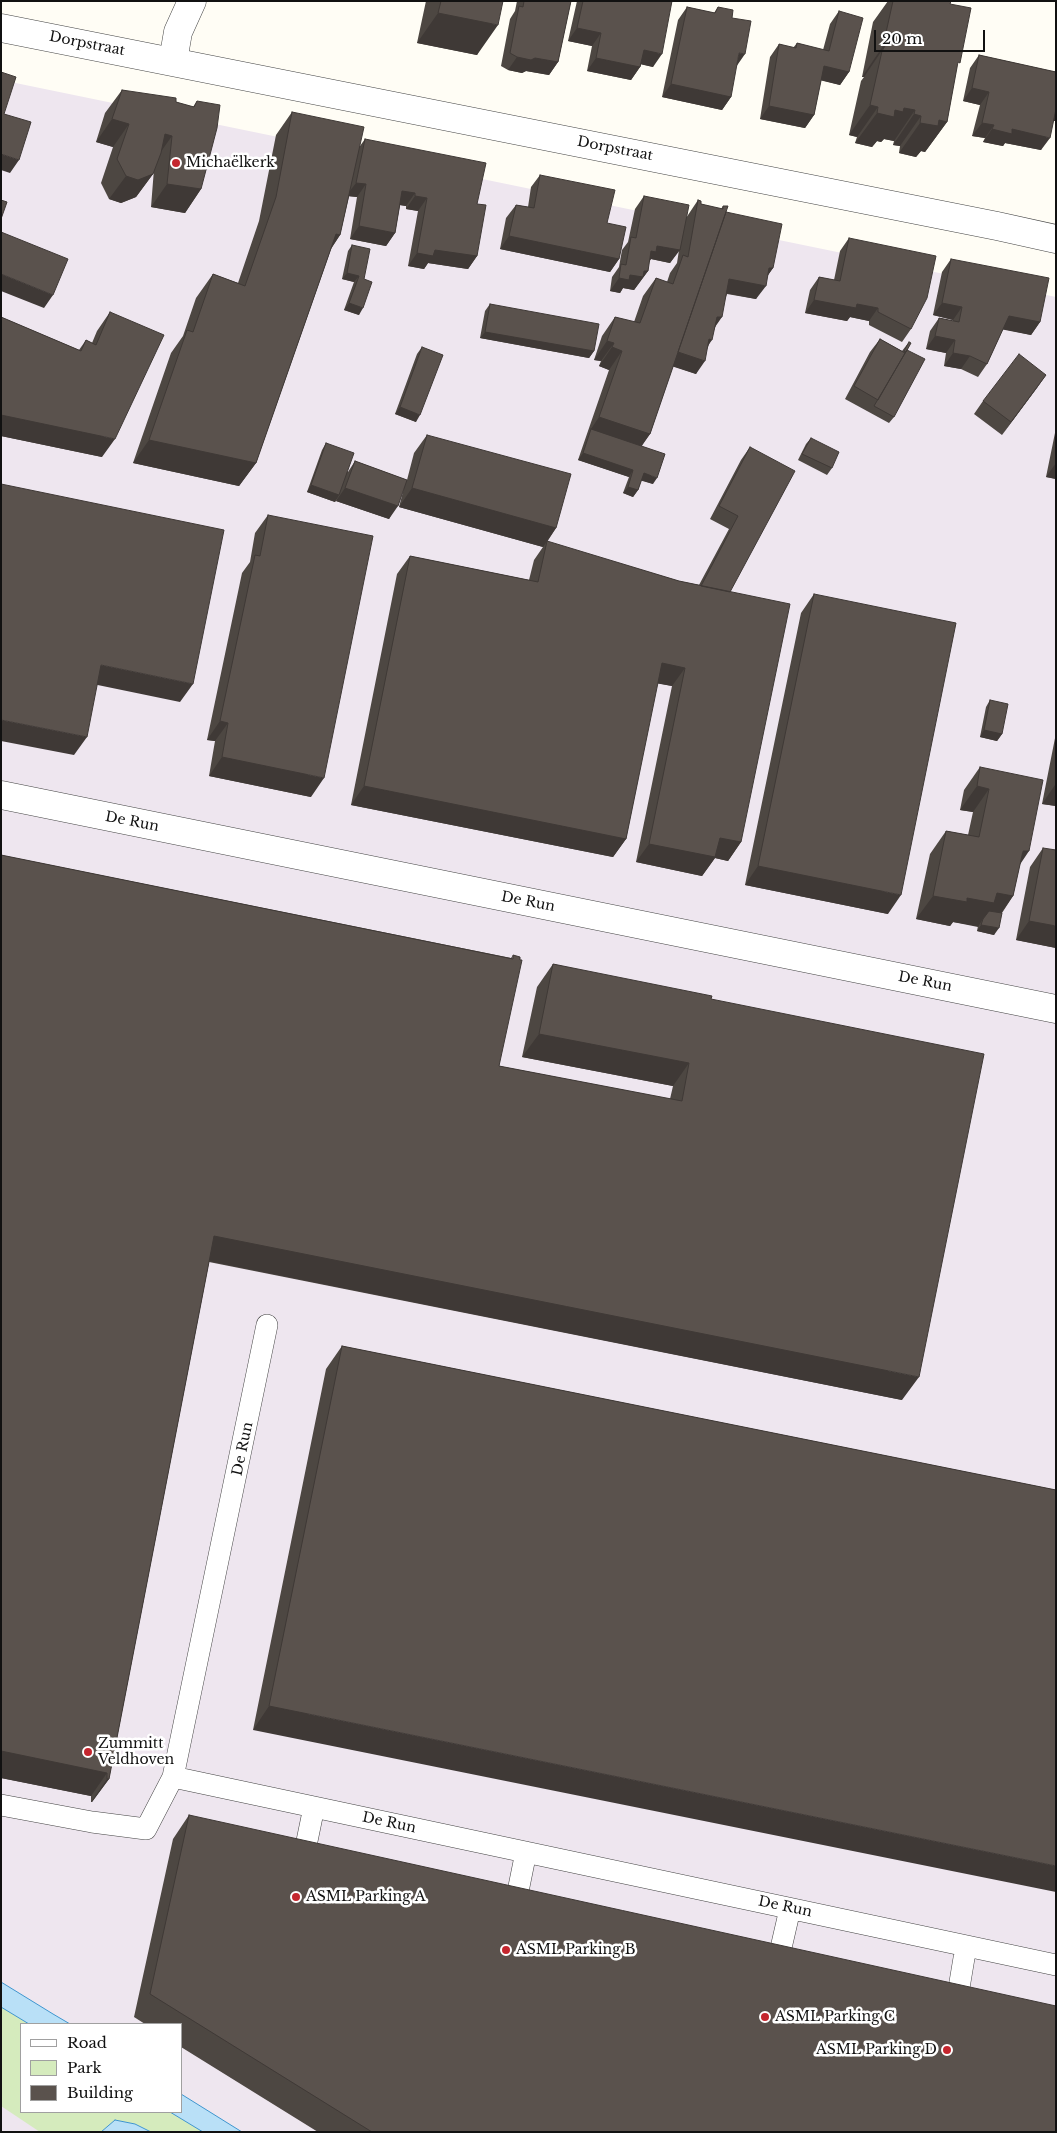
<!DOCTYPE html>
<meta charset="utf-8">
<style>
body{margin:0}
#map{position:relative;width:1057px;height:2133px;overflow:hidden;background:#fffdf5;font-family:"Libre Baskerville",serif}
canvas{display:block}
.frame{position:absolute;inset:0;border:2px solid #111;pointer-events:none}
.legend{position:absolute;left:20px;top:2023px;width:162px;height:90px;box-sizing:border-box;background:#fff;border:1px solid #a0a0a0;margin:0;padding:6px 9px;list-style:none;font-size:15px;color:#111}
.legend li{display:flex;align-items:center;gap:10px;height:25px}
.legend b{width:25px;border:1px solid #a0a0a0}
.scale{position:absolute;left:874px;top:30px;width:111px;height:22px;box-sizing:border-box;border:2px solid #111;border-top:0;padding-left:6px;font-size:15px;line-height:18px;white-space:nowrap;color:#111;-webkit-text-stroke:4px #fff;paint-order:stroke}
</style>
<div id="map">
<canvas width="1057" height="2133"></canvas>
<div class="frame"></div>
<ul class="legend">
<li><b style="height:6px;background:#fff"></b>Road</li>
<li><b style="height:14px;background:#d5ebbd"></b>Park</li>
<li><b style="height:14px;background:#5a524d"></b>Building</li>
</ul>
<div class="scale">20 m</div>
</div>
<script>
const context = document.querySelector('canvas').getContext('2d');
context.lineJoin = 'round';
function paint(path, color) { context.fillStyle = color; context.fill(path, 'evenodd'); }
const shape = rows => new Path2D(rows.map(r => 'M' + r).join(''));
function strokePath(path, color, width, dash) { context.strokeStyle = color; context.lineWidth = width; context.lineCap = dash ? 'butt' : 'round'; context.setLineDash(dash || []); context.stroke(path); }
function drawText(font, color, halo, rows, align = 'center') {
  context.font = font + ' "Libre Baskerville",serif'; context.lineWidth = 5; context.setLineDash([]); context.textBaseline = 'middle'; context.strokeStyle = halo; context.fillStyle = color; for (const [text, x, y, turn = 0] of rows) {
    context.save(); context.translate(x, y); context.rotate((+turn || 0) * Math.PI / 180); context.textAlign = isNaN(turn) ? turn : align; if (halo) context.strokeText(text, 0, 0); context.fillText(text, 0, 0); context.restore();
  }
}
const industrial = shape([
 [1,80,1056,297,1056,2132,1,2132],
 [21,2024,181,2024,181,2112,21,2112]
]);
const green = shape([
 [1,2007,29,2024,21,2024,21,2112,170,2112,203,2132,151,2132,135,2124,115,2120,101,2132,40,2132,1,2106]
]);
const water = shape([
 [1,1982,53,2014,70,2024,29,2024,1,2007,1,1982],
 [181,2094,242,2132,203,2132,170,2112,181,2112,181,2094],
 [115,2120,135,2124,151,2132,101,2132,115,2120]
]);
const service = shape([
 [267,1325,173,1777,1056,1965],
 [1,1805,92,1822,146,1829,173,1777],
 [301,1870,314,1807],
 [513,1916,526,1852],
 [775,1974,790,1909],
 [955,2012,966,1946]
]);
const minor = shape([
 [173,61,178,32,192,1],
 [1,795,1056,1009]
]);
const tertiary = shape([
 [1,28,997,226,1056,239]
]);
const wall = shape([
 [426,1,503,1,477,55,417,43],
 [517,1,571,1,558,62,549,75,526,71,522,73,508,70,501,66,510,19,515,11],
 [577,1,672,1,653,67,641,64,640,67,631,80,587,71,592,46,568,41],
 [888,1,951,1,950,4,957,66,947,122,925,152,921,151,916,157,899,153,900,146,893,145,894,141,884,139,881,142,877,141,872,147,855,143,857,137,849,135,861,81,864,77,862,77,873,22],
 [687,7,714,13,718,7,732,18,731,97,722,110,662,97,678,20],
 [839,11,849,72,840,85,821,80,814,115,805,128,760,119,770,57,779,44,793,48,797,43,823,50,830,24],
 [979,55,1056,72,1056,121,1053,121,1041,150,1005,143,1003,146,983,142,985,138,972,136,980,105,963,101,970,68],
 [122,90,176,102,193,107,197,101,201,189,185,213,151,207,154,169,153,174,136,197,121,203,109,199,101,183,113,147,96,142,105,113],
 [292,112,360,146,365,139,477,204,477,256,468,269,428,263,424,269,408,266,418,211,406,209,406,206,400,205,395,233,386,246,350,239,357,197,349,196,340,235,331,249,256,463,239,486,133,463,171,353,183,336,196,298,213,274,238,283,259,221,276,135],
 [540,175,607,223,619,259,610,272,500,249,506,218,516,205,528,207,531,187],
 [644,196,686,218,698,200,701,204,721,209,723,206,726,212,773,268,768,275,756,299,727,294,708,347,696,374,673,366,650,434,641,446,653,484,641,480,638,490,633,497,623,493,629,477,578,460,609,370,599,366,601,361,594,360,602,336,615,317,634,322,643,296,656,278,667,282,670,273,677,263,679,250,670,263,651,259,649,261,648,271,634,290,623,288,620,293,610,291,612,277,619,267,622,250,628,242,635,209],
 [849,238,911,329,902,342,869,325,869,321,850,317,847,321,805,313,810,290,819,277,834,280,840,251],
 [352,245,364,279,359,315,344,310,354,282,342,279,348,251],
 [951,259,1040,322,1031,335,1003,329,987,364,978,377,961,369,944,366,946,353,926,349,930,331,939,318,953,321,953,320,933,315,942,272],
 [490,304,594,351,589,358,480,338,485,311],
 [110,312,102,457,1,436,1,317,79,350,86,340,92,343,97,331],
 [880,339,902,351,909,342,894,417,889,423,845,399,870,352],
 [422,347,416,422,395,414,417,354],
 [1046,375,1002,435,974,414,983,401],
 [1056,428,1056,479,1046,477],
 [427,435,556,528,547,542,679,581,699,585,729,529,710,519,741,460,750,447,730,592,741,842,728,861,715,858,702,876,636,862,672,686,657,683,626,839,613,857,351,805,397,574,410,556,529,580,534,560,543,547,399,507,404,488,389,519,336,501,337,499,335,502,307,492,322,450,326,443,348,472,355,461,407,480,414,453],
 [811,438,832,468,827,475,798,460,806,444],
 [268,515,311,797,209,776,215,741,207,740,242,573,250,562,255,533],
 [814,594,888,914,745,885,801,613],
 [990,700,1002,734,997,741,980,737,986,707],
 [1056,733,1056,806,1042,804],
 [980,767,1020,864,1013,896,1002,913,994,935,977,931,978,926,953,922,950,926,916,919,930,854,946,831,968,835,973,812,960,810,964,790],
 [1043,848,1056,948,1016,940,1030,867],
 [1,855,511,958,513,955,499,1066,670,1099,673,1086,522,1057,537,987,553,964,711,999,902,1400,209,1262,109,1779,92,1802,91,1802,91,1796,1,1778],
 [342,1346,1056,1490,253,1730,326,1369],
 [189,1815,1056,2132,318,2132,181,2047,181,2024,145,2024,134,2017,173,1839]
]);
const shadedWall = shape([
 [438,13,498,25,477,55,417,43],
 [577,28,601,33,592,46,568,41],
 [883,46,885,46,864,77,862,77],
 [644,50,662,54,653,67,635,63],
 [739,53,745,54,736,67],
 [517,57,535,58,558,62,549,75,526,71,522,73,508,70],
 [596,58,640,67,631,80,587,71],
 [824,66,849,72,840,85,815,79],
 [671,84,731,97,722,110,662,97],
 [972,88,989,92,980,105,963,101],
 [870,105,878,107,857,137,849,135],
 [769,106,814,115,805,128,760,119],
 [1056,107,1056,121,1047,120],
 [904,108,915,110,894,141,884,139,881,142,877,141,872,147,855,143,877,113],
 [914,114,921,116,900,146,893,145],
 [112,119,129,124,113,147,96,142],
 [939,120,947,122,925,152,921,151,916,157,899,153,920,123],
 [982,123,994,125,985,138,972,136],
 [992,129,1012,129,1050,138,1041,150,1005,143,1003,146,983,142],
 [165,134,172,136,155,160],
 [1,154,19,160,10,173,1,170],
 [153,174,136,197,121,203,109,199,126,176],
 [356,183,366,184,357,197,346,196],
 [167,184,201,189,185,213,151,207],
 [402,191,415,193,406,206,393,204],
 [415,196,427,198,418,211,406,209],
 [359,226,395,233,386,246,350,239],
 [336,234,340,235,324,259],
 [509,236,619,259,610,272,500,249],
 [657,246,680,250,670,263,651,259,647,265,651,251],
 [435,250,477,256,468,269,428,263,424,269,408,266,417,253],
 [769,268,773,268,764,281],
 [644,271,648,271,634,290,623,288,620,293,610,291,619,278],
 [347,273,359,276,354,282,342,279],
 [1,274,53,295,44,308,1,291],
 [729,279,766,286,756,299,720,292],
 [814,300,857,304,878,308,869,321,850,317,847,321,805,313],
 [349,303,363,308,359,315,344,310],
 [942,303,962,307,953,320,933,315],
 [1009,316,1040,322,1031,335,1000,329],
 [717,317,722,317,713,330],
 [485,332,594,351,589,358,480,338],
 [935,336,955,340,946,353,926,349],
 [709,339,712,340,703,353],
 [607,341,614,343,601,361,594,360],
 [612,347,622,351,609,370,599,366],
 [677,352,705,361,696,374,668,365],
 [953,353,970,356,961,369,944,366],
 [1046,375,1037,388,1002,435,1011,422],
 [400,407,420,415,416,422,395,414],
 [1,415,115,439,102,457,1,436],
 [599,417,650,434,637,453,591,429],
 [149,440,256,463,239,486,133,463],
 [583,453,633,470,629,477,578,460],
 [1056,463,1056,479,1046,477],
 [644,473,657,478,653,484,639,480],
 [311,485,339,495,335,502,307,492],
 [628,487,638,490,633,497,623,493],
 [345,488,398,506,389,519,336,501],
 [412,488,556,528,543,547,399,507],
 [662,663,685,668,672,686,649,682],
 [101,665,193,684,180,702,88,683],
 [1,720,87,737,74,755,1,741],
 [220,721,228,723,215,741,207,740],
 [984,730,1002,734,997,741,980,737],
 [222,757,324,778,311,797,209,776],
 [1055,785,1056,785,1056,806,1042,804],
 [364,786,626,839,613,857,351,805],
 [977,786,989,789,973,812,960,810],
 [720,838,741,842,728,861,715,858,702,876,636,862,649,844],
 [1023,851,1029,851,1013,875],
 [758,866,901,895,888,914,745,885],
 [997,893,1013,896,997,919,984,917,978,927,953,922,950,926,916,919,933,896,967,898],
 [1029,921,1056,926,1056,948,1016,940],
 [981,925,999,928,994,935,977,931],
 [539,1034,689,1063,673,1086,522,1057],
 [214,1236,919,1377,902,1400,198,1259],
 [269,1706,1056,1866,1056,1892,253,1730],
 [1,1751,107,1773,91,1796,1,1778],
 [107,1779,109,1779,92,1802,91,1802]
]);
const building = shape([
 [441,1,503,1,498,25,438,13,441,1],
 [524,1,571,1,558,62,535,58,531,60,517,57,510,53,519,6,523,7,524,1],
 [583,1,672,1,662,54,644,50,640,67,596,58,601,33,577,28,583,1],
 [893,1,951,1,950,4,971,8,960,63,958,62,947,122,939,120,938,126,920,123,921,116,914,114,915,110,904,108,903,112,895,110,894,117,877,113,878,107,870,105,882,51,885,46,883,46,893,1],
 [687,7,715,13,718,7,733,10,732,18,751,21,745,54,739,53,731,97,671,84,687,7],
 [839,11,863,18,849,72,824,66,814,115,769,106,779,44,796,48,797,43,829,51,839,11],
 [979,55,1056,72,1056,109,1050,138,1012,129,1012,134,992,129,994,125,982,123,989,92,972,88,979,55],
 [1,72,16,77,4,114,31,122,19,160,1,154,1,72],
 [122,90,176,98,176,102,194,107,197,101,220,105,217,128,201,189,167,184,172,136,165,134,161,153,153,174,138,180,126,176,117,159,129,124,112,119,122,90],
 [292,112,364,127,340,235,336,234,256,463,149,440,187,330,193,332,213,274,245,286,276,197,292,112],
 [365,139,486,163,477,204,486,205,477,256,435,250,433,256,417,253,427,198,415,196,415,193,402,191,395,233,359,226,366,184,356,183,365,139],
 [540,175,615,190,607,223,626,227,619,259,509,236,516,205,534,208,540,175],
 [644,196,689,205,680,250,657,246,656,252,651,251,648,271,644,271,643,277,630,275,629,280,619,278,621,264,626,265,631,237,636,238,644,196],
 [1,200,7,202,1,219,1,200],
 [698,200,701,201,701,204,723,209,723,206,728,206,650,434,599,417,622,351,612,347,614,343,607,341,615,317,640,323,656,278,673,284,683,255,688,257,698,200],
 [726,212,782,224,773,268,769,268,766,286,729,279,722,317,717,317,712,340,709,339,705,361,678,352,726,212],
 [1,232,68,259,53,295,1,274,1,232],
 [849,238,936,256,927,298,911,329,878,312,878,308,857,304,856,308,814,300,819,277,840,281,849,238],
 [352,245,370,249,364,279,372,282,363,308,349,303,359,276,347,273,352,245],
 [951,259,1049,278,1040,322,1009,316,987,364,970,356,953,353,955,340,935,336,939,318,959,322,962,307,942,303,951,259],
 [490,304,599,324,594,351,485,332,490,304],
 [110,312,164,335,115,439,1,415,1,317,81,351,86,340,96,345,110,312],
 [880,339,905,353,878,400,854,386,880,339],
 [909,342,911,343,906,352,904,351,909,342],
 [422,347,443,355,420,415,400,407,422,347],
 [907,350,925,359,894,417,874,406,907,350],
 [1019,354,1046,375,1011,422,983,401,1019,354],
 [591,429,665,454,657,478,644,473,638,490,628,487,633,470,583,453,591,429],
 [427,435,571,474,556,528,412,488,427,435],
 [811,438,839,452,832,468,802,454,811,438],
 [326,443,354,453,339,495,311,485,326,443],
 [750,447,795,471,730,592,701,586,738,516,719,506,750,447],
 [355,461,407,480,398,506,345,488,355,461],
 [1,484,224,530,193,684,101,665,87,737,1,720,1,484],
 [268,515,373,536,324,778,222,757,228,723,220,721,255,555,260,556,268,515],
 [547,541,679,581,790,604,741,842,720,838,715,857,649,844,685,668,662,663,626,839,364,786,410,556,538,582,547,541],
 [814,594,956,623,901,895,758,866,814,594],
 [990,700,1008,704,1002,734,984,730,990,700],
 [980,767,1043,780,1029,851,1023,851,1013,896,997,893,994,903,967,898,967,902,933,896,946,831,979,837,989,789,977,786,980,767],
 [1043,848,1056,850,1056,926,1029,921,1043,848],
 [1,855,513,959,513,955,520,957,520,960,522,960,499,1066,682,1101,689,1063,539,1034,553,964,712,996,711,999,984,1054,919,1377,214,1236,109,1779,107,1779,107,1773,1,1751,1,855],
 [989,911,1002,913,999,928,981,925,983,919,989,911],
 [342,1346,1056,1490,1056,1866,269,1706,342,1346],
 [189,1815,1056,2006,1056,2132,372,2132,150,1994,189,1815]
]);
const markers = [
 [176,163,5,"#c4262e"],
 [88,1752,5,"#c4262e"],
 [296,1897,5,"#c4262e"],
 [506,1950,5,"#c4262e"],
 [765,2017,5,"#c4262e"],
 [947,2050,5,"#c4262e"]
];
const streetNames = [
 ["Dorpstraat",87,44,11],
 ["Dorpstraat",615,149,11],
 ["De Run",132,822,11],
 ["De Run",528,902,11],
 ["De Run",925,982,11],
 ["De Run",243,1449,-78],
 ["De Run",389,1823,12],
 ["De Run",785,1907,12]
];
const poiNames = [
 ["Michaëlkerk",186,163],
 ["Zummitt",98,1744],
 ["Veldhoven",98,1760],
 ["ASML Parking A",306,1897],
 ["ASML Parking B",516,1950],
 ["ASML Parking C",775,2017],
 ["ASML Parking D",937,2050,"right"]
];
paint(industrial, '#eee6ef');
paint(green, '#d5ebbd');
paint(water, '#b9e0f7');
strokePath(water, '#3f96cf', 1);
strokePath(service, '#444', 22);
strokePath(minor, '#444', 29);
strokePath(tertiary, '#444', 29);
strokePath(service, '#fff', 21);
strokePath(minor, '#fff', 28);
strokePath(tertiary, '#fff', 28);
paint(wall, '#4d4742');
paint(shadedWall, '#3f3936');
paint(building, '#5a524d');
strokePath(building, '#3f3936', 1);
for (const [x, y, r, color] of markers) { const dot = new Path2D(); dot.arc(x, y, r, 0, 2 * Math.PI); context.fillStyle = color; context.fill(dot); strokePath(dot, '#fff', 2); }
drawText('14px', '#111', '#fff', streetNames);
drawText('14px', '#111', '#fff', poiNames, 'left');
</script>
